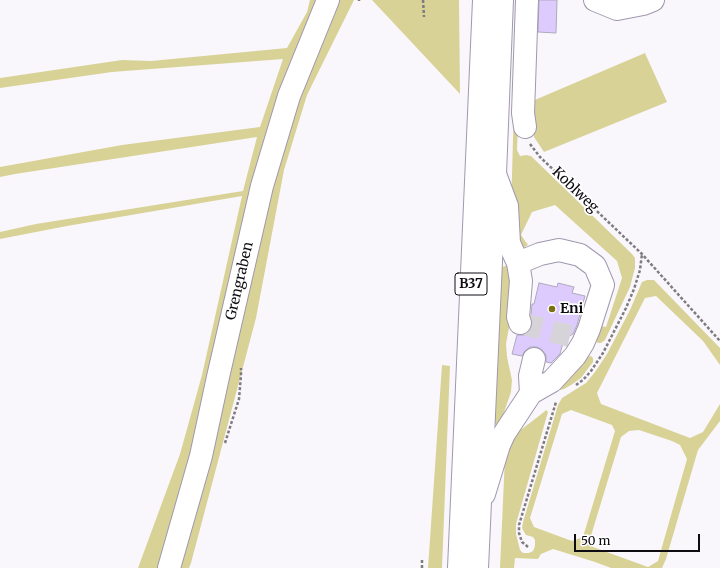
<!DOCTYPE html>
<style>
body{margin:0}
#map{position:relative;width:720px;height:568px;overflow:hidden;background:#f9f7fc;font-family:Merriweather,serif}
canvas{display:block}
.scale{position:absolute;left:574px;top:534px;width:126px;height:18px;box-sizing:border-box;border:2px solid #0e0b12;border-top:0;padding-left:5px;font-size:12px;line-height:14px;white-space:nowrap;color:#0e0b12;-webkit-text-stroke:3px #fff;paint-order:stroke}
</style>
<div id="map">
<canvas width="720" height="568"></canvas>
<div class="scale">50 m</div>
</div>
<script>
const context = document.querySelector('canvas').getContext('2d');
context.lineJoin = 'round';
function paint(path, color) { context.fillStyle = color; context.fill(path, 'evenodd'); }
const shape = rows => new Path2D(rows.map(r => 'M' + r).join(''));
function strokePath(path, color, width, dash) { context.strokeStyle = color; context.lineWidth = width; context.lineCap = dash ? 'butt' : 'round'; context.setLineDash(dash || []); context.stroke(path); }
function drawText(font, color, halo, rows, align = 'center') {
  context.font = font + ' Merriweather,serif'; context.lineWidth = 3.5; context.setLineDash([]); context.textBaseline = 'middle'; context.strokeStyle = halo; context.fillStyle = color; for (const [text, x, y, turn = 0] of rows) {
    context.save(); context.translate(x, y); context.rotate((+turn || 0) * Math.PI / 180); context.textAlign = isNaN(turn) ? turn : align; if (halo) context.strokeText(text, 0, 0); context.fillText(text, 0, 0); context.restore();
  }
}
const green = shape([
 [310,0,354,0,307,95,284,170,256,318,191,563,189,568,138,568,180,454,202,375,242,196,67,226,0,239,0,232,36,224,243,191,257,137,15,174,0,177,0,167,122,145,260,127,283,59,112,72,0,88,0,78,122,60,151,61,287,48,307,12],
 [372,0,459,0,460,94],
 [517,0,523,0,517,150,520,156,526,155,531,156,632,254,635,258,635,268,630,287,605,340,601,343,598,343,596,341,595,337,598,325,606,327,622,278,617,261,555,205,532,212,521,235,528,245,523,248,520,247,511,209],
 [645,53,667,102,544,152,534,137,530,123,530,102],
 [505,266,508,266,511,269,511,318,508,333,506,344,507,357,512,380,511,392,501,421,499,424,496,424,494,422,501,271,502,267],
 [647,280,654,280,720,348,720,365,703,341,656,296,645,298,597,393,601,404,690,438,703,432,720,404,720,421,698,450,666,559,662,568,611,568,595,562,553,549,541,554,538,559,515,558,514,568,500,568,505,456,508,444,518,432,544,412,546,410,548,412,516,524,516,534,520,550,523,553,529,553,533,551,535,546,535,540,533,537,526,535,524,532,522,528,523,522,558,405,562,398,586,383,595,372,607,354,630,310,642,282],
 [571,410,612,425,615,431,583,537,572,541,534,527,530,518,562,414],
 [639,430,672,441,680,445,687,459,658,561,648,567,593,547,590,539,621,437,629,431],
 [591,356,593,358,593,362,581,378,571,385,564,389,560,390,558,389,587,357],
 [442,365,450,366,442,568,428,568]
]);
const building = shape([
 [539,0,557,0,556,33,538,32,539,0],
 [539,283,557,287,558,283,574,287,572,293,585,296,577,325,573,334,564,339,560,354,551,363,546,362,546,355,542,350,537,347,530,347,525,351,522,356,512,354,517,335,524,335,529,332,532,326,532,319,531,315,532,304,534,304,539,283]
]);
const minorTunnel = shape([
 [520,323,570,336]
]);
const path = shape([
 [423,0,424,17],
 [359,1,359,0],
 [530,144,540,157,642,254,720,341],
 [576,385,583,380,591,371,603,353,626,308,634,289,640,270,642,254],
 [225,443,239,399,241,375,241,368],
 [528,547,522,542,519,533,519,525,556,402],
 [422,568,422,560]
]);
const minor = shape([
 [595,0,617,9,643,4,653,0],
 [525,127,523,113,527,0],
 [495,174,507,206,509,243,518,263,521,281,518,317,520,323],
 [518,263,540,254,559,250,580,255,595,266,603,285,589,329,583,343,575,356,552,381,531,393],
 [484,494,499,445,504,434,531,393,530,376,534,359],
 [169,568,201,456,218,377,262,186,289,96,328,0]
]);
const major = shape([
 [459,568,484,0],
 [477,568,495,174,502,0]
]);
const markers = [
 [552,309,4,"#7a700f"]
];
const shields = [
 [471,284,32]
];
const shieldNames = [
 ["B37",471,284]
];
const streetNames = [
 ["Koblweg",575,190,44],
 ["Grengraben",240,281,-77]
];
const poiNames = [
 ["Eni",560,309]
];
paint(green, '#d9d296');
paint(building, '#ddcbfe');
strokePath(building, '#afa8be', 1);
strokePath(minorTunnel, '#d6d4d9', 22, [22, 11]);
strokePath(minor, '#a098ae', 24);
strokePath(major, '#a098ae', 24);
strokePath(path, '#7e7b81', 2.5, [3, 2]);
strokePath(minor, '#fff', 22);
strokePath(major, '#fff', 22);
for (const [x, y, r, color] of markers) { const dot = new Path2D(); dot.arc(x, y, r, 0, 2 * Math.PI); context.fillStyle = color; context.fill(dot); strokePath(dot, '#fff', 1.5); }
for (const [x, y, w] of shields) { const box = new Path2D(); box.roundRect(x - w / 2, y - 11, w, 22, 3); context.fillStyle = '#fff'; context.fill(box); strokePath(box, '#0e0b12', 1); }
drawText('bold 13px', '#0e0b12', null, shieldNames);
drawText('14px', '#0e0b12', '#fff', streetNames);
drawText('bold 14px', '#0e0b12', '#fff', poiNames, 'left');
</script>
